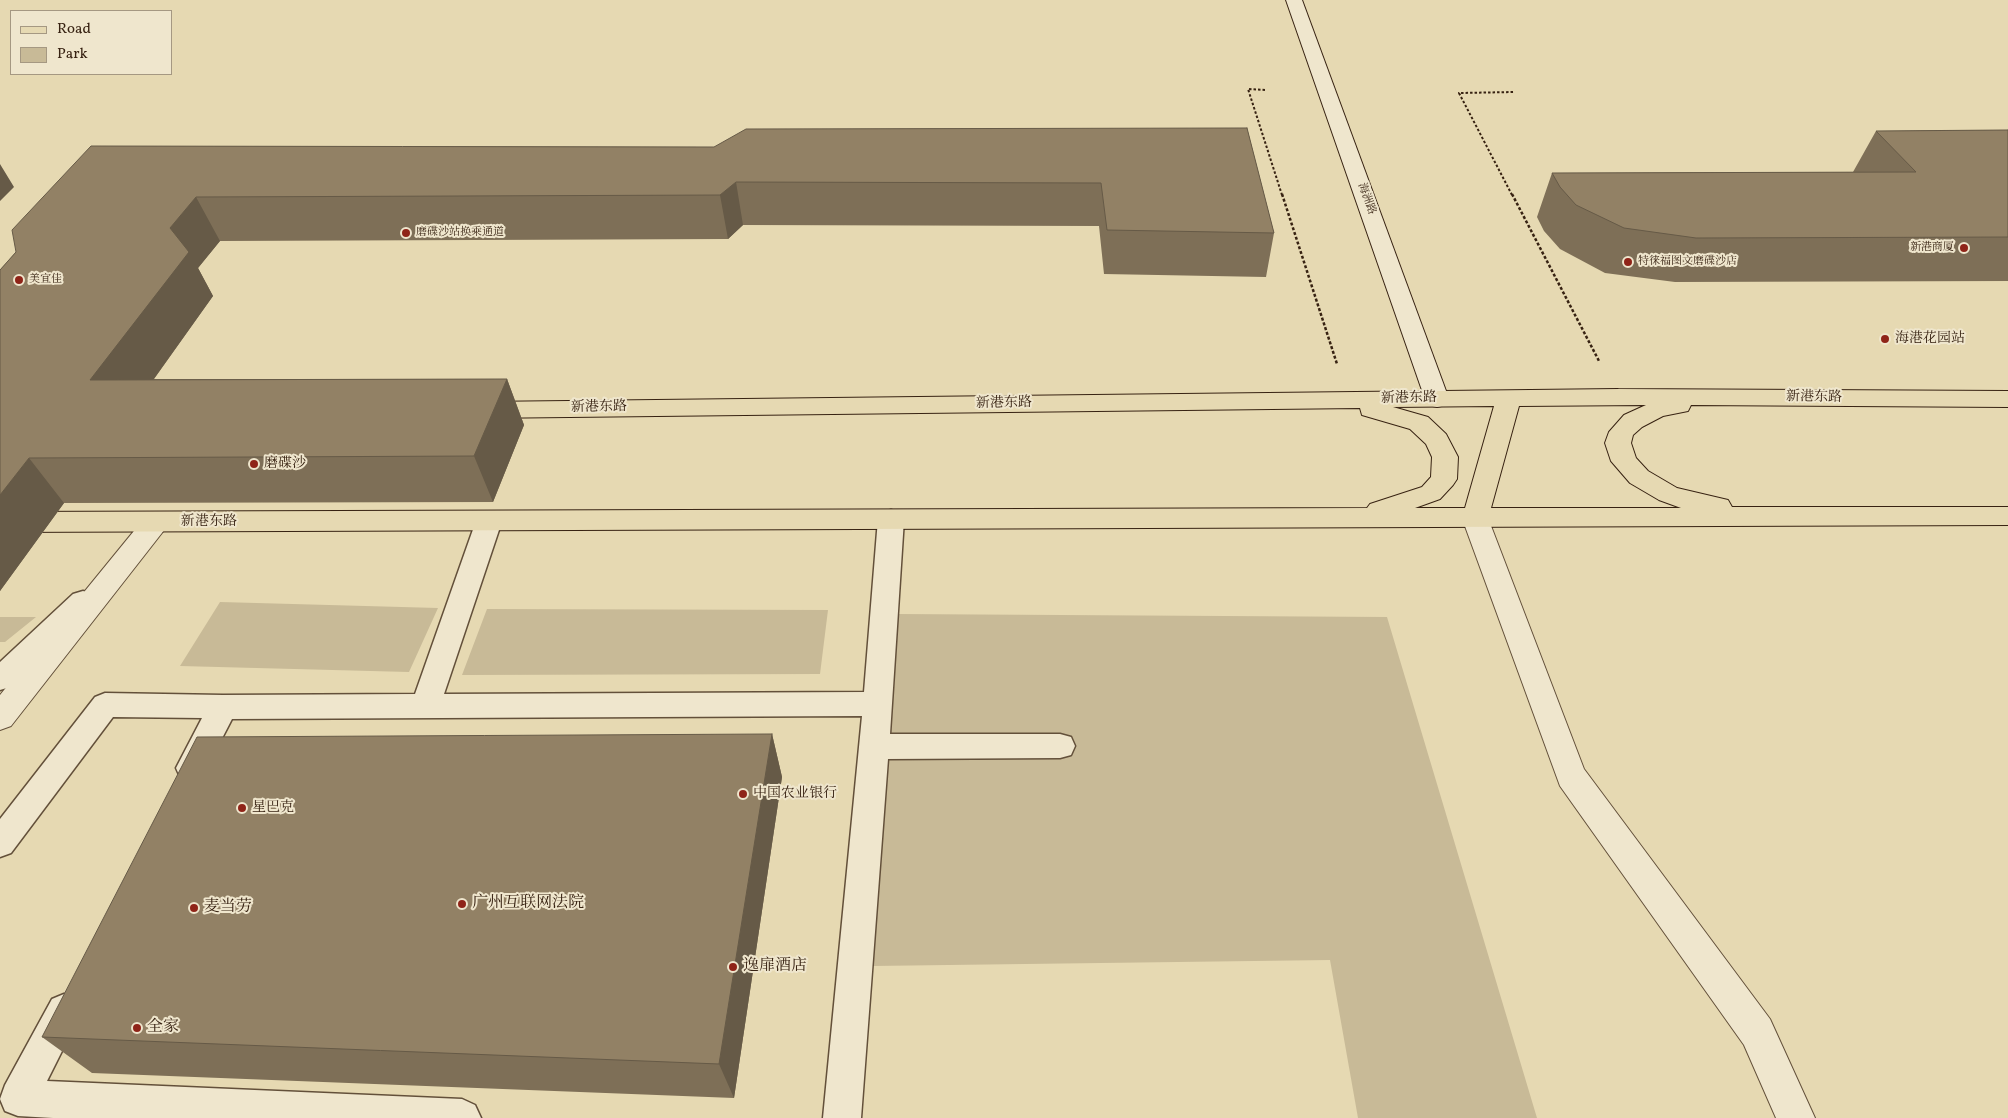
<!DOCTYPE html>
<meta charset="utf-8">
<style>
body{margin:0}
#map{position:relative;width:2008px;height:1118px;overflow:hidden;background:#e6d9b2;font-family:Vollkorn,serif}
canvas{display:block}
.legend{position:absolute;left:10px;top:10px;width:162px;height:65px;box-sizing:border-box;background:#efe6cd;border:1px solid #a59882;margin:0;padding:6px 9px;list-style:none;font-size:15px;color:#372212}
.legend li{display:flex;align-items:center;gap:10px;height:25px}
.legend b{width:25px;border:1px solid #a59882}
</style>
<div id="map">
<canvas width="2008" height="1118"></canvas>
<ul class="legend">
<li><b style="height:6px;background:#e6d9b2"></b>Road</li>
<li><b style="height:14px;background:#c8ba97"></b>Park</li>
</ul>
</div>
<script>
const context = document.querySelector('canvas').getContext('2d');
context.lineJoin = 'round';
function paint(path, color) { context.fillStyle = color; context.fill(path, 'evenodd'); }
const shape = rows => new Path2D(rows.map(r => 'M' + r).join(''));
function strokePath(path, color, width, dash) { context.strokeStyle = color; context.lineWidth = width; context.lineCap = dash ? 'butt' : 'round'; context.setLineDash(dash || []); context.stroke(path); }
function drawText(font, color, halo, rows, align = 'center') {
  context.font = font + ' Vollkorn,"Noto Serif SC",serif'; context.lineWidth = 4; context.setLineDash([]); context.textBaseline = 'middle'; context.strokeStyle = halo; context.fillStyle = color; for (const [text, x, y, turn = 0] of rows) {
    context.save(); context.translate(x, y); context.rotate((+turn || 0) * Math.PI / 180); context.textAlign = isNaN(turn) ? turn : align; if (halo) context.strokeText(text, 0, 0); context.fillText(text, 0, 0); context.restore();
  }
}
const green = shape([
 [220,602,438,608,409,672,180,666],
 [487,609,828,610,820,674,462,675],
 [897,614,1387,617,1537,1118,1358,1118,1330,960,872,966],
 [0,617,36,617,5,642,0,642]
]);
const pathFar1 = shape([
 [1265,90,1248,89,1282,195],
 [1512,195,1459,93,1515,92]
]);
const path = shape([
 [1282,194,1337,364],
 [1512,194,1599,361]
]);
const lane = shape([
 [891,510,900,513,904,519,890,734,1060,734,1071,737,1075,746,1071,755,1060,758,888,759,861,1118,823,1118,862,716,232,719,202,777,191,781,180,777,176,768,202,718,113,717,11,853,0,857,0,819,95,697,105,693,223,695,415,694,476,521,480,515,489,512,498,515,502,521,444,694,864,692,878,519,882,513,891,510],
 [83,591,93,594,97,601,93,608,10,687,0,690,0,662,73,594,83,591],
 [64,994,76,999,82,1011,47,1081,462,1099,475,1105,481,1118,53,1118,18,1116,5,1111,0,1099,5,1085,52,999,64,994]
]);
const street = shape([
 [1475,509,1484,511,1488,518,1584,769,1770,1019,1815,1118,1776,1118,1744,1045,1560,786,1462,518,1466,511,1475,509],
 [156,512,165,515,169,522,165,529,11,726,0,730,0,695,147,515,156,512]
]);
const secondary = shape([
 [1286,0,1302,0,1449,399,1446,405,1437,407,1428,405,1425,399,1286,0]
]);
const primary = shape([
 [1618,389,2008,391,2008,407,1691,405,1688,411,1663,416,1642,427,1633,435,1631,443,1636,458,1648,471,1677,488,1728,500,1732,507,2008,507,2008,525,0,532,0,512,1367,508,1370,504,1422,487,1431,477,1432,457,1426,444,1410,429,1362,415,1360,408,481,418,472,416,469,410,472,404,481,402,1618,389],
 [1646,405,1624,415,1609,432,1605,443,1611,461,1630,483,1659,500,1681,508,1491,508,1519,406,1646,405],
 [1494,406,1465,508,1415,508,1440,499,1453,485,1457,479,1458,457,1446,434,1428,417,1393,407,1494,406]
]);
const wall = shape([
 [1247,128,1274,233,1266,277,1104,274,1099,226,743,225,728,239,220,241,198,268,213,296,154,379,507,379,524,425,493,502,64,503,0,591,0,270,16,252,91,146,714,147],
 [2008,130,2008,281,1675,282,1605,273,1560,249,1544,231,1537,217,1552,173,1853,172,1876,131],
 [772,734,782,777,734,1098,92,1073,42,1037]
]);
const shadedWall = shape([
 [0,164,14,187,0,201],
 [736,182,743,225,728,239,720,195],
 [196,197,220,241,198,268,213,296,121,425,90,380,170,228],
 [507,379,524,425,493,502,474,456],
 [29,458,64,503,0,591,0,495],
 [772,734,782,777,734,1098,719,1064]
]);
const building = shape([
 [1247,128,1274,233,1107,230,1101,183,736,182,720,195,196,197,170,228,189,252,90,380,507,379,474,456,29,458,0,495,0,270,16,252,12,230,91,146,714,147,746,129,1247,128],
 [2008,130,2008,237,1696,238,1624,228,1576,205,1560,187,1552,173,1916,172,1876,131,2008,130],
 [772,734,719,1064,42,1037,197,737,772,734]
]);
const markers = [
 [406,233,5,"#8f2418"],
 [1964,248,5,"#8f2418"],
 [1628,262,5,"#8f2418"],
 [19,280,5,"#8f2418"],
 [1885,339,5,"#8f2418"],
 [254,464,5,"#8f2418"],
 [743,794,5,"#8f2418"],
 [242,808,5,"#8f2418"],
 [462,904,5,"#8f2418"],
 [194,908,5,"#8f2418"],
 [733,967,5,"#8f2418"],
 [137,1028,5,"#8f2418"]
];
const farStreetnames = [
 ["海洲路",1366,199,70]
];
const farPoinames = [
 ["磨碟沙站换乘通道",416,233],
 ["新港商厦",1954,248,"right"],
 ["特徕福图文磨碟沙店",1638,262],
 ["美宜佳",29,280]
];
const poiNames = [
 ["海港花园站",1895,339],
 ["磨碟沙",264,464],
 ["中国农业银行",753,794],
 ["星巴克",252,808]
];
const streetNames = [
 ["新港东路",1814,398,1],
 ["新港东路",1409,399,-1],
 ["新港东路",1004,404,-1],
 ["新港东路",599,408,-1],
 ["新港东路",209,522]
];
const nearPoinames = [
 ["广州互联网法院",472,904],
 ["麦当劳",204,908],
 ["逸扉酒店",743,967],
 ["全家",147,1028]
];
paint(green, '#c8ba97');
strokePath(lane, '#63503a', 3);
strokePath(street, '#63503a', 2);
strokePath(secondary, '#372212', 2);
strokePath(primary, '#372212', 2);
strokePath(pathFar1, '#372212', 2, [2.5, 2]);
strokePath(path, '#372212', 2.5, [3, 2]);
paint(lane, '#efe6cd');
paint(street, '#efe6cd');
paint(secondary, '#efe6cd');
paint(primary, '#e6d9b2');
paint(wall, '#7e6f57');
paint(shadedWall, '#665a47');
paint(building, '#928165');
strokePath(building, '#665a47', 1);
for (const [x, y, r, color] of markers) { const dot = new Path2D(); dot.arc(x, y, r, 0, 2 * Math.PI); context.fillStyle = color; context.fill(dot); strokePath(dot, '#efe6cd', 2); }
drawText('11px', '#372212', '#efe6cd', farStreetnames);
drawText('11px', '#372212', '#efe6cd', farPoinames, 'left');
drawText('14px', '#372212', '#efe6cd', poiNames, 'left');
drawText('14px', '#372212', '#efe6cd', streetNames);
drawText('16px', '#372212', '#efe6cd', nearPoinames, 'left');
</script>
